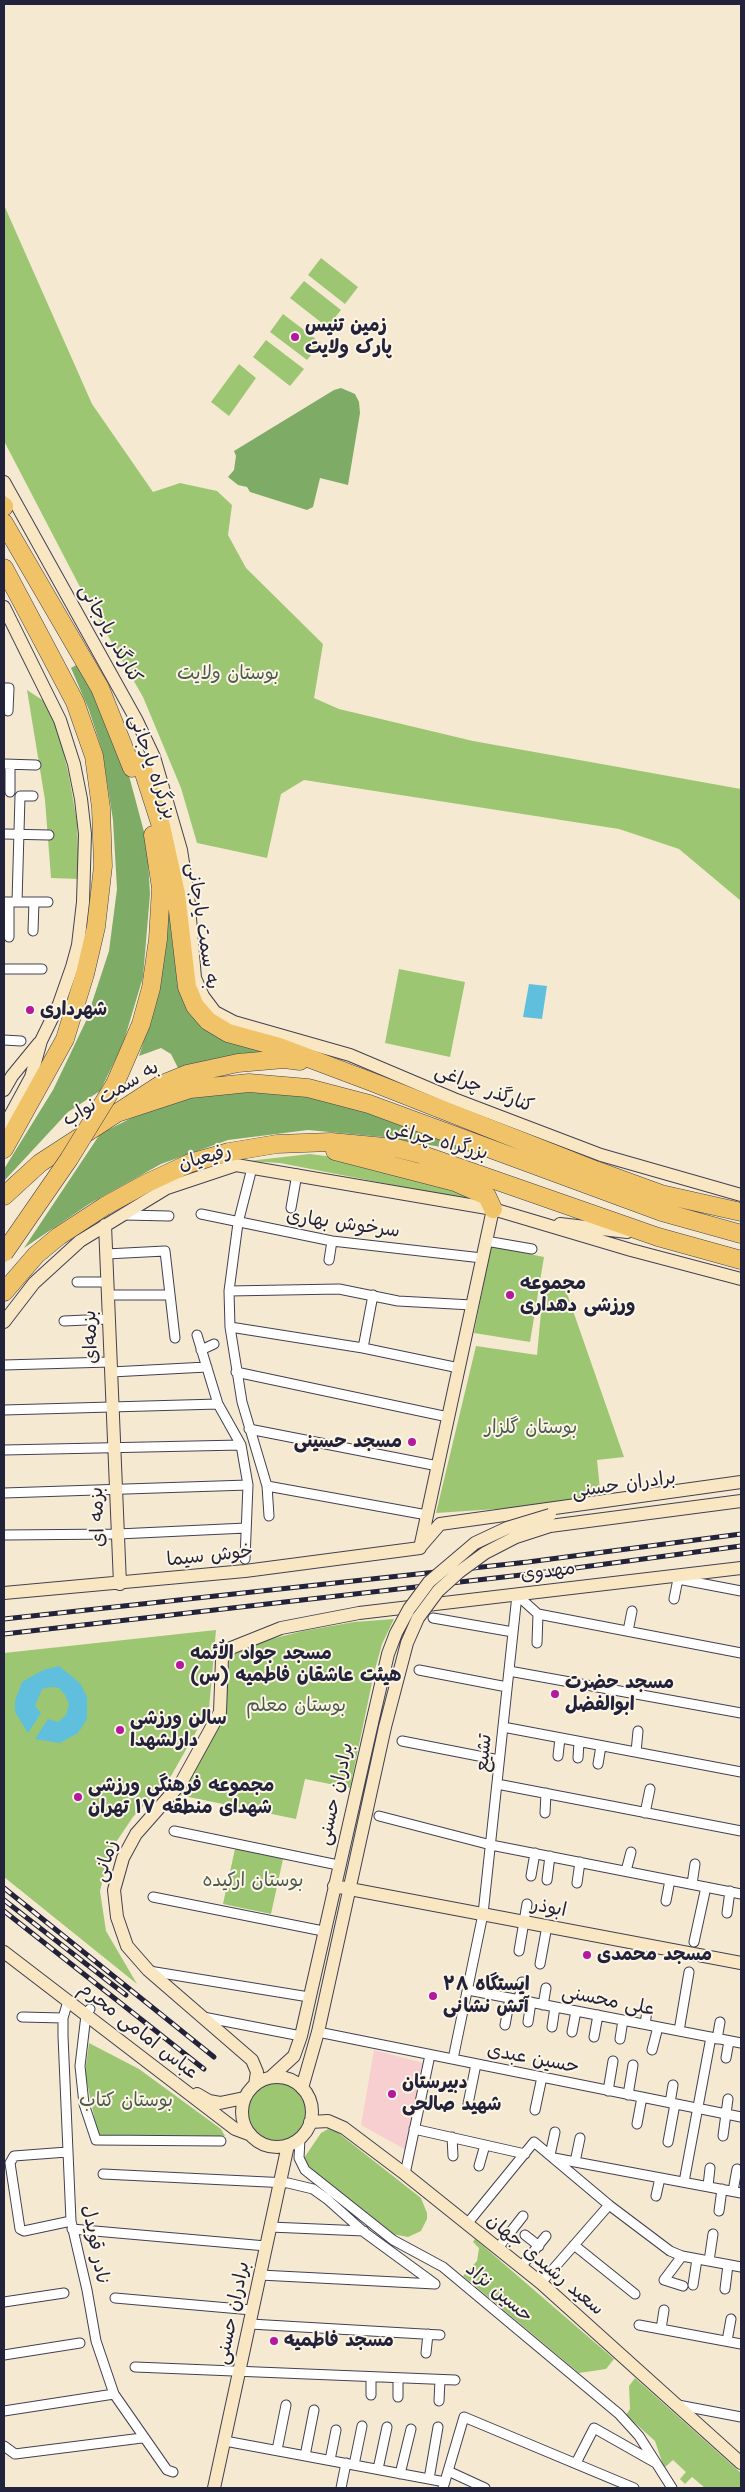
<!DOCTYPE html>
<meta charset="utf-8">
<style>
body{margin:0}
#map{position:relative;width:745px;height:2492px;overflow:hidden;background:#f5ead1;font-family:"Shantell Sans",sans-serif}
canvas{display:block}
.frame{position:absolute;inset:0;border:5px solid #22223b;pointer-events:none}
</style>
<div id="map">
<canvas width="745" height="2492"></canvas>
<div class="frame"></div>
</div>
<script>
const context = document.querySelector('canvas').getContext('2d');
context.lineJoin = 'round';
function paint(path, color) { context.fillStyle = color; context.fill(path, 'evenodd'); }
const shape = rows => new Path2D(rows.map(r => 'M' + r).join(''));
function strokePath(path, color, width, dash) { context.strokeStyle = color; context.lineWidth = width; context.lineCap = dash ? 'butt' : 'round'; context.setLineDash(dash || []); context.stroke(path); }
function drawText(font, color, halo, rows, align = 'center') {
  context.font = font + ' "Shantell Sans","Playpen Sans Arabic",sans-serif'; context.lineWidth = 4; context.setLineDash([]); context.textBaseline = 'middle'; context.strokeStyle = halo; context.fillStyle = color; for (const [text, x, y, turn = 0] of rows) {
    context.save(); context.translate(x, y); context.rotate((+turn || 0) * Math.PI / 180); context.textAlign = isNaN(turn) ? turn : align; if (halo) context.strokeText(text, 0, 0); context.fillText(text, 0, 0); context.restore();
  }
}
const built = shape([
 [374,2050,424,2063,406,2150,361,2125]
]);
const green = shape([
 [4,205,92,404,153,492,180,483,217,491,232,505,228,535,246,568,323,644,314,698,339,709,473,741,741,789,741,901,679,849,619,829,304,780,281,794,267,858,197,843,181,788,143,697,80,587,4,441],
 [321,258,358,287,345,304,308,275],
 [304,281,341,310,327,327,290,298],
 [283,314,321,343,307,360,270,332],
 [266,340,304,369,290,386,253,357],
 [239,364,256,378,229,416,211,402],
 [27,690,47,703,59,734,69,776,77,822,79,879,51,878,45,800],
 [399,969,465,982,450,1057,385,1043],
 [310,1154,357,1160,464,1190,480,1202,280,1163,248,1161],
 [491,1246,544,1257,530,1342,474,1333],
 [544,1280,563,1282,624,1457,597,1460,601,1499,543,1506,436,1513,476,1346,537,1355],
 [394,1619,382,1644,374,1673,350,1788,305,1779,296,1819,179,1795,224,1719,230,1656,263,1641,303,1631,354,1622],
 [216,1630,209,1709,171,1776,133,1817,110,1851,100,1891,106,1931,137,1984,4,1877,4,1653],
 [235,1849,283,1859,271,1914,223,1904],
 [89,2043,139,2069,221,2129,225,2136,98,2135,85,2073],
 '246 2112a30 30 0 1 1 60 0a30 30 0 1 1-60 0Z',
 [328,2129,337,2132,421,2198,427,2213,427,2219,421,2231,408,2237,392,2234,308,2168,304,2158,321,2133],
 [475,2239,614,2359,606,2369,579,2373,463,2276,477,2261,479,2248,473,2242],
 [635,2378,741,2473,741,2488,705,2488,692,2477,685,2484,680,2479,686,2472,673,2460,664,2468,655,2441,626,2415,630,2409,629,2386]
]);
const forest = shape([
 [341,388,355,394,359,402,360,413,348,485,320,478,313,507,307,510,250,492,247,487,238,485,228,477,234,470,236,456,234,451,334,390],
 [78,664,103,713,128,772,147,843,150,894,143,977,123,1044,100,1091,68,1112,4,1181,4,1169,53,1090,86,1021,109,951,117,889,113,820,102,750,89,710,71,668],
 [167,884,180,983,275,1052,180,1072,171,1054,161,1048,139,1056,159,992,167,934],
 [248,1089,330,1099,476,1153,383,1137,308,1130,228,1140,161,1164,89,1204,24,1248,100,1134,147,1110,194,1096]
]);
const water = shape([
 [529,984,547,986,542,1019,523,1017],
 [59,1666,80,1683,87,1697,87,1719,78,1733,60,1743,35,1739,48,1719,58,1722,66,1715,69,1704,65,1695,59,1688,51,1687,42,1689,35,1706,41,1713,28,1733,15,1712,15,1701,22,1682,43,1670]
]);
const street = shape([
 [4,688,9,688,8,711],
 [4,764,36,765],
 [10,765,10,792],
 [4,834,49,835],
 [4,902,48,902],
 [17,902,20,796,33,796],
 [33,931,34,902],
 [9,937,9,902],
 [4,969,42,969],
 [4,1040,21,1041],
 [252,1168,238,1223,229,1291,230,1327,242,1402,267,1486,269,1516],
 [291,1208,297,1174],
 [201,1214,332,1241,482,1258],
 [124,1215,169,1216],
 [486,1241,532,1249],
 [106,1254,165,1251,175,1338],
 [329,1260,332,1241],
 [77,1282,107,1282],
 [229,1291,339,1289,398,1301,472,1305],
 [108,1295,170,1295],
 [64,1321,108,1319],
 [230,1327,363,1348,459,1368],
 [197,1335,218,1404,241,1445,248,1485,245,1559],
 [363,1348,373,1295],
 [201,1350,214,1344],
 [4,1365,110,1362],
 [111,1372,207,1367],
 [236,1372,448,1417],
 [4,1410,218,1404],
 [249,1429,438,1466],
 [4,1450,241,1445],
 [267,1486,427,1515],
 [4,1493,248,1485],
 [4,1535,118,1534,246,1528],
 [678,1579,741,1591],
 [517,1595,538,1614,741,1653],
 [674,1599,678,1579],
 [433,1618,513,1632],
 [628,1631,632,1611],
 [537,1643,538,1614],
 [419,1670,507,1687],
 [509,1671,741,1713],
 [503,1727,741,1772],
 [402,1741,499,1760],
 [636,1752,638,1731],
 [558,1756,560,1738],
 [578,1758,579,1742],
 [598,1764,601,1746],
 [497,1784,741,1831],
 [545,1813,546,1793],
 [645,1813,650,1789],
 [379,1816,491,1845,741,1894],
 [174,1831,338,1865],
 [626,1871,631,1852],
 [531,1876,535,1853],
 [547,1880,550,1856],
 [577,1883,580,1862],
 [692,1884,695,1864],
 [153,1897,323,1931],
 [666,1901,670,1880],
 [727,1913,730,1891],
 [694,1942,706,1887],
 [519,1951,527,1904],
 [540,1964,547,1926],
 [149,1971,309,1997],
 [468,1990,741,2043],
 [519,2000,522,1982],
 [68,2001,63,2018,63,2036,71,2221,87,2290,96,2341,114,2394,167,2470,173,2472],
 [543,2005,546,1988],
 [90,2009,86,2015,80,2066,84,2104,96,2140,221,2141],
 [22,2017,63,2018],
 [203,2017,301,2036],
 [528,2022,531,2002],
 [645,2024,647,2011],
 [505,2025,510,1998],
 [552,2027,555,2007],
 [679,2031,689,1972],
 [318,2032,741,2117],
 [572,2032,576,2011],
 [594,2037,598,2015],
 [620,2039,623,2020],
 [717,2039,720,2022],
 [652,2050,658,2027],
 [726,2058,729,2041],
 [453,2059,483,1914,517,1595],
 [608,2091,613,2061],
 [628,2095,633,2065],
 [670,2103,673,2085],
 [468,2104,476,2064],
 [535,2110,542,2077],
 [637,2124,642,2097],
 [414,2129,525,2154],
 [723,2136,728,2099],
 [452,2137,453,2156],
 [300,2138,299,2158,305,2170,393,2240,443,2267,619,2414,639,2436,672,2488],
 [668,2142,675,2104],
 [67,2152,14,2156,10,2163,20,2229,24,2231,71,2221],
 [550,2155,555,2132],
 [554,2158,741,2193],
 [575,2162,580,2138],
 [479,2166,485,2145],
 [103,2174,288,2183,313,2189,327,2199,364,2232,435,2284],
 [405,2174,430,2055],
 [684,2182,711,2037],
 [708,2186,710,2168],
 [733,2191,737,2169],
 [656,2196,660,2178],
 [719,2211,722,2189],
 [467,2224,534,2142,609,2205,670,2251,682,2256,741,2267],
 [270,2227,364,2231],
 [72,2229,266,2246],
 [525,2235,539,2246],
 [574,2245,635,2294],
 [498,2248,523,2216],
 [682,2256,664,2280,683,2286],
 [709,2261,713,2234],
 [521,2267,546,2236],
 [260,2275,435,2284],
 [541,2283,609,2205],
 [693,2285,697,2259],
 [725,2289,728,2265],
 [115,2298,252,2310],
 [4,2302,64,2293],
 [250,2324,440,2335],
 [639,2325,741,2344],
 [661,2329,664,2310],
 [727,2341,731,2319],
 [426,2353,428,2334],
 [4,2355,80,2343],
 [135,2367,455,2380],
 [371,2395,371,2377],
 [398,2397,398,2378],
 [439,2401,440,2380],
 [678,2405,741,2417],
 [4,2411,114,2394],
 [225,2441,445,2482],
 [4,2446,15,2454,142,2438],
 [277,2450,286,2405],
 [305,2456,314,2410],
 [330,2460,336,2430],
 [576,2463,594,2428,654,2462],
 [354,2465,362,2426],
 [378,2469,387,2427],
 [448,2471,485,2488],
 [400,2474,411,2429],
 [429,2479,438,2427],
 [341,2488,346,2463],
 [443,2488,464,2417,634,2488]
]);
const secondary = shape([
 [4,482,137,721,154,757,181,850,188,894,195,978,203,996,215,1012,234,1022,350,1055,454,1099,601,1155,741,1195],
 [4,607,60,720,74,764,81,799,85,834,83,902,78,945,72,967,59,1004,41,1041,31,1077,4,1127],
 [4,1090,12,1076,39,1043],
 [560,1224,627,1232],
 [105,1225,120,1584],
 [4,1322,34,1283,80,1241,167,1188,236,1165,493,1209,631,1250,741,1279],
 [550,1526,741,1501],
 [421,1546,440,1524,741,1482],
 [420,1548,493,1209],
 [4,1593,245,1571,420,1548],
 [334,1886,741,1963],
 [4,1952,235,2129,251,2135],
 [271,2077,294,2056,301,2036,372,1723],
 '242 2112a35 35 0 1 1 70 0a35 35 0 1 1-70 0Z',
 [255,2085,257,2072,252,2060,148,1970,127,1946,117,1917,114,1890,123,1858,136,1834,181,1783,220,1712,222,1659,231,1648,281,1628,359,1613,741,1568],
 [302,2088,318,2032,385,1727],
 [197,2094,209,2101,220,2103,244,2098],
 [310,2122,328,2121,344,2128,405,2174,541,2283,741,2463],
 [214,2488,288,2145]
]);
const highway = shape([
 [4,506,4,507],
 [4,523,100,688,132,768],
 [4,568,75,702,94,756,101,808,103,866,96,927,85,974,65,1039,4,1149],
 [128,757,142,767,161,826,176,894,187,987,195,1006,208,1021,228,1033,279,1047,372,1082,595,1170,661,1194,741,1212],
 [115,1084,141,1024,151,988,158,939,161,888,153,835],
 [117,1113,190,1089,249,1083,308,1088,369,1104,662,1212,741,1234],
 [335,1151,455,1182,487,1196,493,1209],
 [4,1196,40,1163,160,1085,187,1074,238,1063,284,1059,300,1061],
 [4,1292,36,1255,59,1236,105,1206,145,1184,190,1163,229,1152,277,1144,331,1142,396,1148,420,1154,658,1237,741,1260]
]);
const rail = shape([
 [4,1619,528,1562,741,1534],
 [4,1634,530,1574,741,1546],
 [4,1888,214,2057],
 [4,1900,126,1995],
 [4,1911,204,2069]
]);
const secondaryBridge = shape([
 [372,1723,388,1654,396,1633,409,1609,429,1582,475,1543,507,1528,550,1515],
 [385,1727,407,1643,418,1618,438,1591,459,1572,485,1553,516,1537,550,1526]
]);
const highwayBridge = shape([
 [4,1253,69,1159,115,1084]
]);
const markers = [
 [295,337,5,"#b5179e"],
 [30,1010,5,"#b5179e"],
 [510,1295,5,"#b5179e"],
 [412,1442,5,"#b5179e"],
 [180,1665,5,"#b5179e"],
 [555,1694,5,"#b5179e"],
 [120,1730,5,"#b5179e"],
 [78,1797,5,"#b5179e"],
 [587,1955,5,"#b5179e"],
 [433,1996,5,"#b5179e"],
 [392,2094,5,"#b5179e"],
 [274,2341,5,"#b5179e"]
];
const poiNames = [
 ["زمین تنیس",305,326],
 ["پارک ولایت",305,348],
 ["شهرداری",40,1010],
 ["مجموعه",520,1284],
 ["ورزشی دهداری",520,1306],
 ["مسجد حسینی",402,1442,"right"],
 ["مسجد جواد الاُئمه",190,1654],
 ["هیئت عاشقان فاطمیه (س)",190,1676],
 ["مسجد حضرت",565,1683],
 ["ابوالفضل",565,1705],
 ["سالن ورزشی",130,1719],
 ["دارلشهدا",130,1741],
 ["مجموعه فرهنگی ورزشی",88,1786],
 ["شهدای منطقه ۱۷ تهران",88,1808],
 ["مسجد محمدی",597,1955],
 ["ایستگاه ۲۸",443,1985],
 ["آتش نشانی",443,2007],
 ["دبیرستان",402,2083],
 ["شهید صالحی",402,2105],
 ["مسجد فاطمیه",284,2341]
];
const streetNames = [
 ["کنارگذر یارجانی",110,634,61],
 ["بزرگراه یارجانی",152,767,71],
 ["به سمت یارجانی",202,926,81],
 ["کنارگذر چراغی",484,1089,21],
 ["به سمت نواب",111,1094,-31],
 ["بزرگراه چراغی",437,1141,15],
 ["رفیعیان",205,1158,-15],
 ["سرخوش بهاری",343,1224,8],
 ["بزمه‌ای",91,1337,-92],
 ["برادران حسنی",624,1485,-8],
 ["بزمه ای",98,1517,-92],
 ["خوش سیما",210,1556,-6],
 ["مهدوی",548,1572,-7],
 ["تشیع",484,1753,-84],
 ["برادران حسنی",336,1794,-77],
 ["زمانی",106,1861,-72],
 ["ابوذر",549,1908,11],
 ["علی محسنی",608,2001,11],
 ["عباس امامی محرم",138,2031,38],
 ["حسین عبدی",533,2059,11],
 ["نادر قویدل",95,2245,79],
 ["سعید رشیدی جهان",545,2265,40],
 ["حسین نژاد",499,2293,40],
 ["برادران حسنی",233,2313,-78]
];
const parkNames = [
 ["بوستان ولایت",228,674],
 ["بوستان گلزار",531,1428],
 ["بوستان معلم",296,1706],
 ["بوستان ارکیده",253,1881],
 ["بوستان کتاب",126,2101]
];
paint(built, '#f7cfd1');
paint(green, '#9dc673');
paint(forest, '#7eab65');
paint(water, '#5fbfdd');
strokePath(street, '#424052', 11);
strokePath(secondary, '#424052', 14);
strokePath(highway, '#424052', 19);
strokePath(street, '#fff', 9);
strokePath(secondary, '#f9e7c3', 12);
strokePath(highway, '#f1c369', 18);
strokePath(rail, '#22223b', 5);
strokePath(rail, '#fcf5e5', 3, [9]);
strokePath(secondaryBridge, '#424052', 14, []);
strokePath(highwayBridge, '#424052', 19, []);
strokePath(secondaryBridge, '#f9e7c3', 12);
strokePath(highwayBridge, '#f1c369', 18);
for (const [x, y, r, color] of markers) { const dot = new Path2D(); dot.arc(x, y, r, 0, 2 * Math.PI); context.fillStyle = color; context.fill(dot); strokePath(dot, '#fcf5e5', 2); }
drawText('bold 19px', '#22223b', '#fcf5e5', poiNames, 'left');
drawText('19px', '#22223b', '#fcf5e5', streetNames);
drawText('19px', '#4d5b4f', '#fcf5e5', parkNames);
</script>
